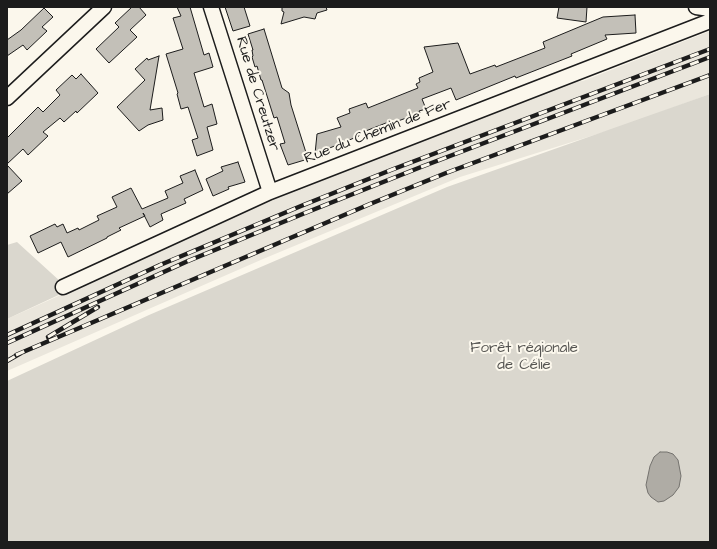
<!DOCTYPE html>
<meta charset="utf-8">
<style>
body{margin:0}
#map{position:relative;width:717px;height:549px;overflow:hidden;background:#fbf7ec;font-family:"Architects Daughter",sans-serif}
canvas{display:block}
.frame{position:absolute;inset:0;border:8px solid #1c1c1c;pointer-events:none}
</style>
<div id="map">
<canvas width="717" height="549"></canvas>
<div class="frame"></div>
</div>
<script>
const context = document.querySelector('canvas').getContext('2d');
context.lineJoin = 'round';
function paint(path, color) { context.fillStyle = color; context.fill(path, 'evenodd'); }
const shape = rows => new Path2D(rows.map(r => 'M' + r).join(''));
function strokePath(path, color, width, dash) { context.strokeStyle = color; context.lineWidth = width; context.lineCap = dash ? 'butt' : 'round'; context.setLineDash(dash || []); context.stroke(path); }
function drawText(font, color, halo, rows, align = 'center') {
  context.font = font + ' "Architects Daughter",sans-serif'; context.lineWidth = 4; context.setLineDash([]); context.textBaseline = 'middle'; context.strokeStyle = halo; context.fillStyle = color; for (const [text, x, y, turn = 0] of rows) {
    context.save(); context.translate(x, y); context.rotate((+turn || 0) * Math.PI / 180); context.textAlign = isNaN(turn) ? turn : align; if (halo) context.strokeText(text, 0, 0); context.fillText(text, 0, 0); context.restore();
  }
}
const built = shape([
 [710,31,710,94,620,127,460,177,263,259,7,371,7,319,161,250,172,243,309,185,571,82,583,81]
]);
const green = shape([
 [710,94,710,542,7,542,7,381,149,315,447,187],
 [17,242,61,282,65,292,7,319,7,245]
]);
const water = shape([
 [660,452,667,452,673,454,678,460,681,476,679,487,673,495,664,501,658,502,651,497,648,493,646,485,650,466,654,457,660,452]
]);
const building = shape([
 [132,7,139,7,146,15,130,30,137,37,109,63,96,49,119,27,115,23,132,7],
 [177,7,190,7,204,55,209,53,213,67,194,73,204,107,212,104,217,124,207,127,213,150,197,156,192,140,198,138,188,107,181,109,177,94,178,93,166,54,183,49,173,18,181,16,177,7],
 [225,7,244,7,250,26,233,31,225,7],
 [282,7,326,7,327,10,317,13,315,19,304,17,281,24,284,12,282,11,282,7],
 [559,7,587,7,586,22,557,18,559,7],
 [44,8,53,17,42,27,47,31,27,50,23,45,7,56,7,40,21,30,44,8],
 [635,15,636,33,605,35,607,39,571,54,572,56,516,78,515,76,456,100,451,88,422,99,426,109,419,111,420,113,387,125,386,123,358,134,359,136,315,154,317,134,341,127,337,118,350,113,349,109,366,103,368,108,418,88,416,84,420,82,419,78,433,72,424,47,458,43,470,74,495,65,496,67,545,48,543,42,603,17,635,15],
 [264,29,282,88,289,93,291,105,308,159,288,165,280,144,285,143,277,117,274,118,262,80,261,80,257,66,255,67,252,57,253,56,252,50,253,50,248,34,264,29],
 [159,56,150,110,162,108,163,120,148,125,139,131,117,107,145,80,135,69,147,58,148,60,159,56],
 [81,74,98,93,77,113,76,111,64,122,60,118,43,132,48,136,28,155,23,149,7,164,7,138,38,107,43,112,60,95,56,90,72,75,76,79,81,74],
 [238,162,245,182,228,187,229,189,213,196,206,179,223,171,221,167,238,162],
 [7,165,22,181,7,194,7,165],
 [195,170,203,190,184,199,186,203,161,214,163,220,150,227,143,213,145,216,119,228,121,230,107,237,107,238,68,257,61,242,38,253,30,236,55,224,57,227,63,224,67,233,78,228,79,230,99,220,97,216,117,207,112,197,131,188,142,209,168,198,165,191,183,183,180,176,195,170]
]);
const street = shape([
 [211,7,270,192],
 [696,7,710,9],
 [7,98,104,7],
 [63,287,270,192,710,21]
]);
const rail = shape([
 [7,335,160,265,301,206,391,170,710,49],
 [48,337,98,307],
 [7,343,188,261,305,213,421,167,710,57],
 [16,355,370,204,446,173,710,75],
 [7,361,21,353]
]);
const streetNames = [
 ["Rue de Creutzer",257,94,73],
 ["Rue du Chemin de Fer",378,132,-21]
];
const parkNames = [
 ["Forêt régionale",524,349],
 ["de Célie",524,366]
];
paint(built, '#eae6dc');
paint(green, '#dad7ce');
paint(water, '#afaca5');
strokePath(water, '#74726e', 1);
paint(building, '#c3c0b8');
strokePath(building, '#1c1c1c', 1);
strokePath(street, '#1c1c1c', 17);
strokePath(street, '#fbf7ec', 14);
strokePath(rail, '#1c1c1c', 4.5);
strokePath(rail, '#fbf7ec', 3, [9]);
drawText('15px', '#1c1c1c', '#fbf7ec', streetNames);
drawText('15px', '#555451', '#fbf7ec', parkNames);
</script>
